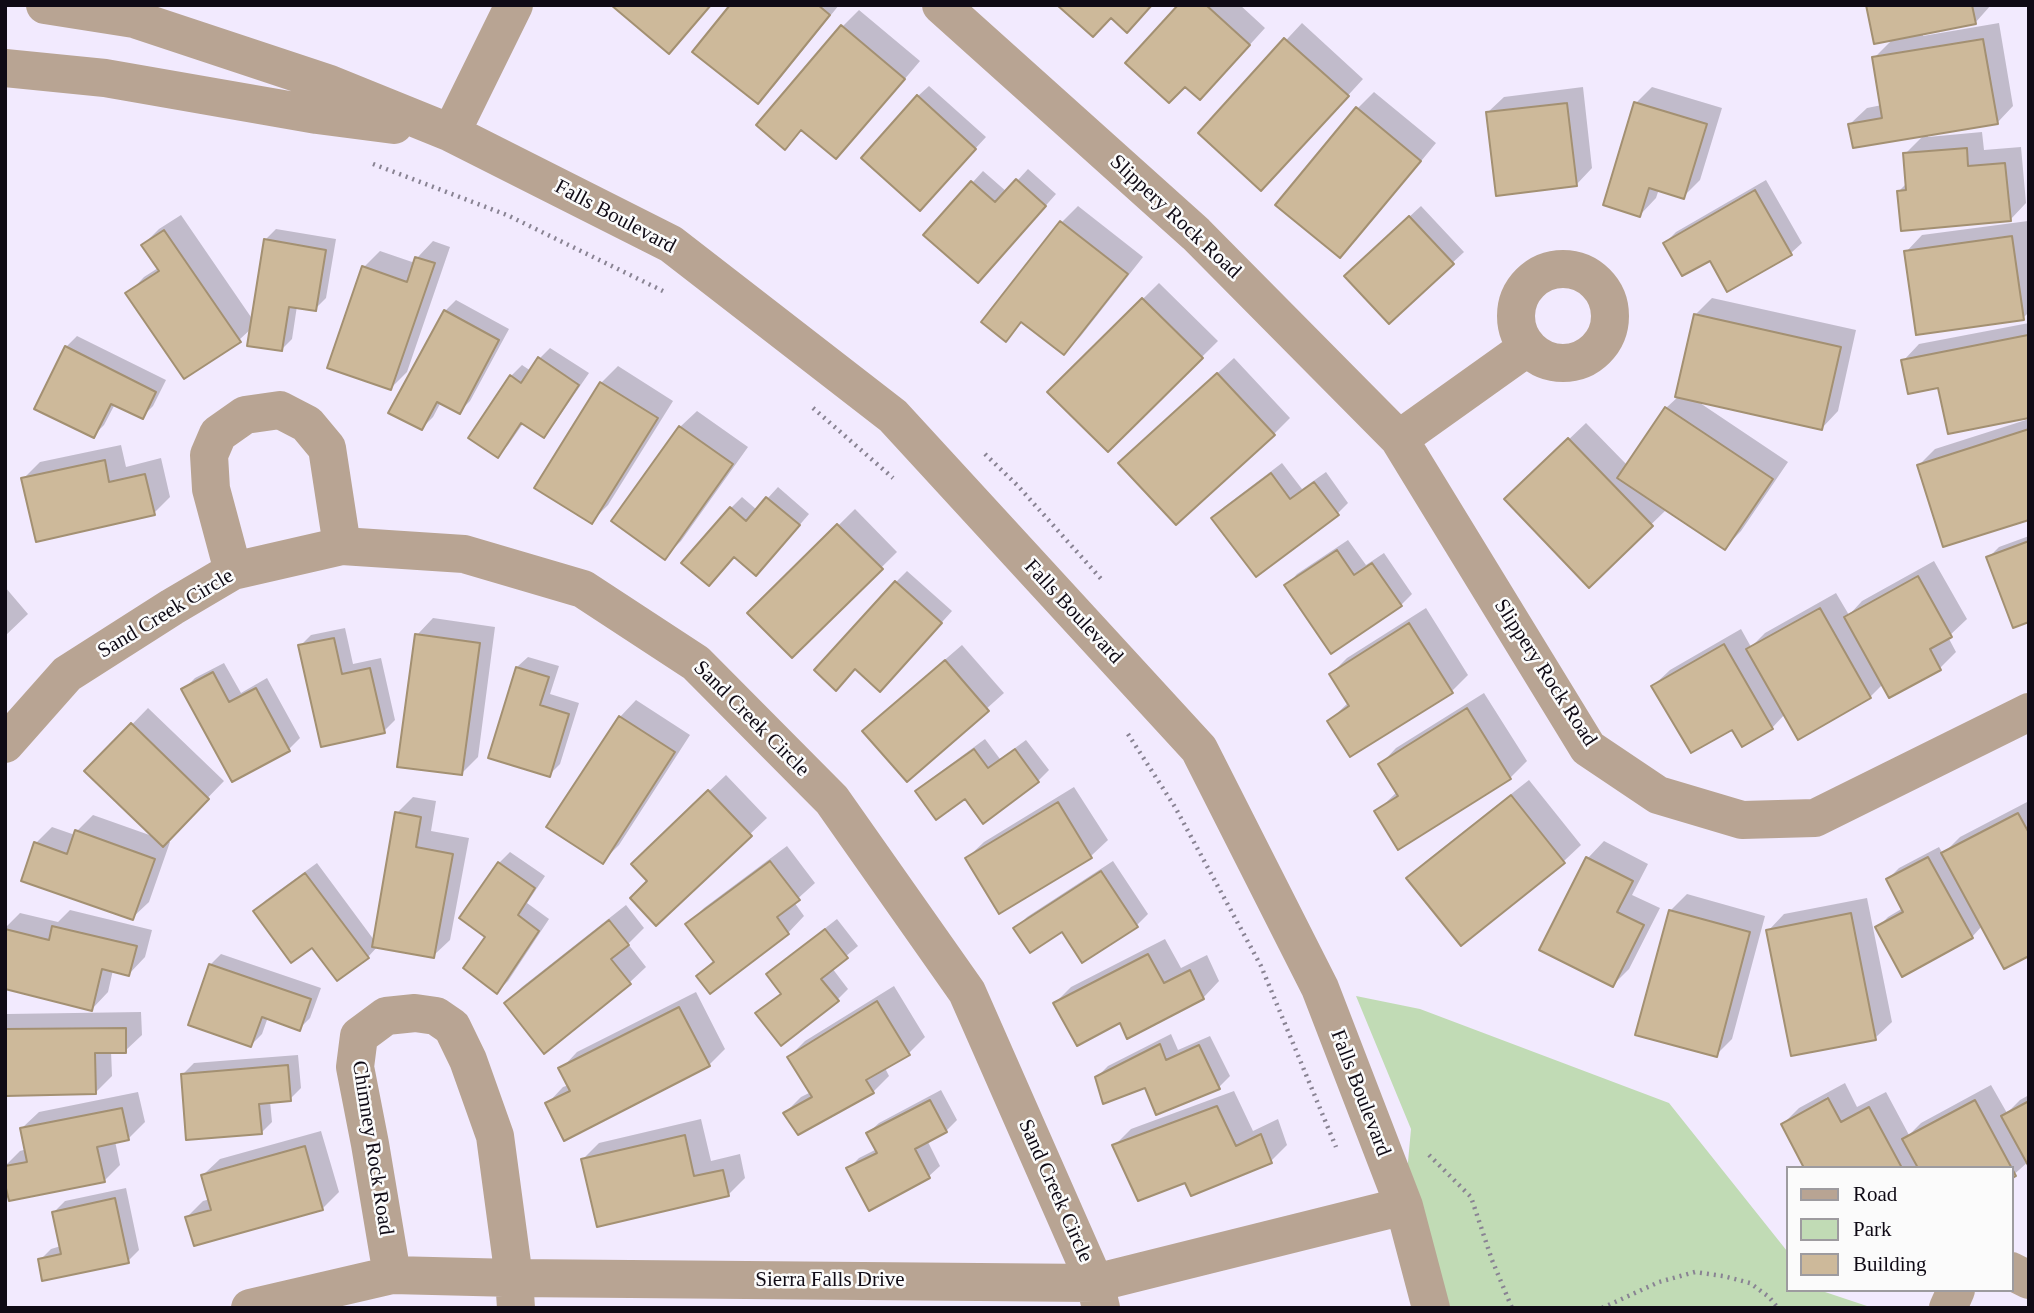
<!DOCTYPE html>
<style>
body{margin:0}
#map{position:relative;width:2034px;height:1313px;overflow:hidden;background:#f2eafe;font-family:Georgia,serif}
canvas{display:block}
.frame{position:absolute;inset:0;border:7px solid #0f0a15;pointer-events:none}
.legend{position:absolute;left:1786px;top:1166px;width:228px;height:126px;box-sizing:border-box;background:#fbfbfb;border:2px solid #9d9b9f;margin:0;padding:9px 12px;list-style:none;font-size:21px;color:#0f0a15}
.legend li{display:flex;align-items:center;gap:14px;height:35px}
.legend b{width:35px;border:2px solid #9d9b9f}
</style>
<div id="map">
<canvas width="2034" height="1313"></canvas>
<div class="frame"></div>
<ul class="legend">
<li><b style="height:9px;background:#b8a493"></b>Road</li>
<li><b style="height:19px;background:#c1dbb5"></b>Park</li>
<li><b style="height:19px;background:#cdb99a"></b>Building</li>
</ul>
</div>
<script>
const context = document.querySelector('canvas').getContext('2d');
context.lineJoin = 'round';
function paint(path, color) { context.fillStyle = color; context.fill(path, 'evenodd'); }
const shape = rows => new Path2D(rows.map(r => 'M' + r).join(''));
function strokePath(path, color, width, dash) { context.strokeStyle = color; context.lineWidth = width; context.lineCap = dash ? 'butt' : 'round'; context.setLineDash(dash || []); context.stroke(path); }
function drawText(font, color, halo, rows, align = 'center') {
  context.font = font + ' Georgia,serif'; context.lineWidth = 5; context.setLineDash([]); context.textBaseline = 'middle'; context.strokeStyle = halo; context.fillStyle = color; for (const [text, x, y, turn = 0] of rows) {
    context.save(); context.translate(x, y); context.rotate((+turn || 0) * Math.PI / 180); context.textAlign = isNaN(turn) ? turn : align; if (halo) context.strokeText(text, 0, 0); context.fillText(text, 0, 0); context.restore();
  }
}
const green = shape([
 [1356,996,1420,1009,1669,1103,1787,1251,1787,1290,1819,1290,1873,1308,1431,1308,1404,1206,1411,1129]
]);
const shadow = shape([
 [614,5,711,5,669,52],
 [732,5,839,5,774,86,758,102],
 [1180,5,1240,5,1265,28,1216,82],
 [1868,5,1991,5,1975,23,1923,33,1923,36,1999,23,2013,106,1997,123,1928,134,1928,137,1982,132,1984,150,2021,147,2026,203,2010,220,1899,191,1907,183,1905,154,1924,135,1850,124,1867,108,1882,105,1874,58,1894,38],
 [859,10,920,61,852,141,836,157,803,129,785,147,758,124,843,26],
 [1302,23,1363,79,1278,172,1200,133],
 [929,86,986,137,930,198,918,96],
 [1583,87,1592,168,1576,185,1487,113,1504,97],
 [1652,87,1722,108,1700,180,1683,197,1659,189,1656,198,1640,215,1636,103],
 [1374,92,1436,143,1356,240,1340,256,1357,109],
 [1028,169,1056,194,989,270,925,235,983,171,1007,192],
 [1766,180,1802,243,1791,253,1710,259,1665,243,1676,232],
 [1078,206,1143,257,1080,337,1063,353,1023,321,1006,339,984,322,1062,222],
 [1421,206,1464,252,1389,322,1357,265],
 [181,215,253,320,265,240,276,229,336,239,326,298,315,309,297,306,292,339,281,350,252,328,239,340,128,294,144,277,158,268,143,245,159,229],
 [2028,221,2029,312,2023,318,1906,252,1922,235],
 [433,241,450,247,407,372,391,388,364,267,380,251,415,263,417,258],
 [1159,283,1218,341,1108,450,1049,392],
 [1712,298,1856,330,1838,411,1822,428,1694,399,1788,462,1741,531,1725,548,1667,509,1589,585,1523,483,1586,423,1628,466,1666,408,1679,396,1695,315],
 [456,300,509,329,470,401,459,412,441,402,433,417,422,428,445,311],
 [2029,323,2029,416,1940,386,1903,361,1919,344],
 [77,336,166,380,153,406,142,417,115,404,104,425,93,436,66,347],
 [550,348,589,373,554,424,543,435,524,422,508,445,497,456,511,376,522,365,531,371,540,358],
 [1234,358,1290,418,1274,434,1137,447],
 [618,366,673,401,608,505,592,521,536,487,601,383],
 [697,411,748,447,681,541,665,557,680,427],
 [2029,419,2029,518,1919,465,1935,449],
 [121,445,126,467,161,458,170,497,154,513,23,479,40,462],
 [1282,463,1302,489,1326,472,1348,503,1337,514,1213,518,1224,507],
 [778,487,809,514,767,563,731,508,742,497,757,510],
 [855,509,897,552,792,656,750,613],
 [2029,536,2029,620,1988,558,1999,547],
 [1348,540,1366,565,1384,553,1412,594,1401,605,1287,585,1297,574],
 [1934,561,1967,619,1948,637,1956,652,1940,668,1890,696,1883,684,1870,697,1785,714,1772,728,1732,727,1653,686,1670,670,1741,629,1751,647,1765,633,1836,593,1849,615,1862,601],
 [907,571,952,611,891,679,856,667,896,582],
 [5,587,28,614,5,636],
 [1426,608,1468,675,1452,691,1329,721,1349,702,1331,674,1347,658],
 [433,618,495,627,478,757,461,774,417,635],
 [345,628,353,664,381,658,395,720,384,731,300,646,311,635],
 [962,645,1004,693,907,780,881,715],
 [528,657,559,666,550,694,579,703,560,764,549,775,517,667],
 [224,663,241,693,267,678,300,738,289,749,184,689,195,678],
 [1484,693,1527,761,1510,778,1398,848,1376,812,1397,792,1380,765,1396,748],
 [636,700,690,735,619,845,603,861,620,717],
 [148,708,224,781,166,841,170,842,149,902,132,918,36,843,52,827,75,835,77,831,93,815,155,837,87,771],
 [985,739,1000,759,1026,740,1049,770,1038,781,917,791,928,781],
 [726,775,767,818,656,923,650,881,649,848],
 [1529,780,1581,845,1564,861,1461,944,1409,879,1425,862],
 [1074,787,1108,840,1091,856,1000,912,967,858,984,842],
 [413,797,436,801,431,831,469,838,450,940,433,956,378,946,368,957,313,945,255,911,266,900,317,863,374,940,397,813],
 [2029,801,2029,954,1982,926,1972,937,1877,928,1888,917,1903,908,1888,879,1899,868,1939,847,1943,854,1960,837],
 [1604,841,1648,864,1632,895,1660,908,1629,969,1613,985,1542,949,1588,858],
 [787,846,815,883,794,902,804,916,788,933,710,991,698,976,714,960,688,924,704,908],
 [510,852,545,876,527,903,549,919,508,981,497,992,487,936,499,863],
 [1113,861,1148,914,1137,925,1083,961,1062,929,1016,928,1027,917],
 [1687,894,1765,916,1732,1039,1716,1055,1670,911],
 [1867,898,1892,1022,1875,1038,1768,931,1784,914],
 [626,905,644,928,628,944,646,967,629,983,506,1003,522,987],
 [70,910,152,930,145,957,129,974,113,970,108,992,92,1009,5,987,5,928,20,913,58,922],
 [837,919,858,946,832,968,848,989,837,1000,758,1013,782,992,768,974,779,964],
 [1165,939,1181,968,1207,955,1219,981,1203,998,1121,1020,1055,1003,1071,987],
 [221,954,321,988,310,1018,299,1029,268,1017,262,1034,251,1045,210,965],
 [894,986,925,1037,909,1053,885,1068,889,1076,873,1092,785,1113,801,1097,811,1092,789,1057,805,1041],
 [696,992,725,1049,709,1065,547,1104,563,1087,569,1085,561,1069,577,1052],
 [141,1012,142,1035,125,1051,111,1051,112,1076,95,1093,5,1094,5,1015,7,1014],
 [1171,1034,1178,1050,1210,1036,1230,1076,1219,1087,1146,1086,1097,1077,1108,1066],
 [298,1055,301,1088,290,1099,270,1101,272,1122,261,1133,183,1074,194,1063],
 [1845,1083,1857,1107,1886,1092,1909,1135,1921,1123,1991,1085,2007,1113,2020,1100,2029,1095,2029,1164,2028,1162,2011,1177,2011,1168,1806,1168,1783,1124,1799,1108],
 [941,1090,957,1120,946,1131,927,1140,940,1166,929,1176,870,1208,848,1169,859,1158,877,1149,868,1133,879,1123],
 [1234,1091,1253,1131,1278,1119,1287,1145,1271,1161,1185,1181,1114,1146,1131,1129],
 [138,1092,145,1122,128,1139,115,1141,120,1165,104,1181,5,1175,5,1166,20,1151,27,1149,22,1128,39,1112],
 [701,1119,711,1161,740,1154,745,1178,729,1194,583,1159,599,1143],
 [321,1131,339,1192,323,1208,187,1217,203,1201,210,1199,203,1175,220,1159],
 [126,1188,139,1250,128,1261,40,1260,51,1249,61,1246,54,1212,65,1201]
]);
const building = shape([
 [611,5,711,5,669,54,611,5],
 [730,5,818,5,830,15,758,104,692,52,730,5],
 [1057,5,1152,5,1127,33,1111,18,1093,37,1057,5],
 [1178,5,1206,5,1250,45,1200,100,1185,87,1169,103,1125,63,1178,5],
 [1866,5,1972,5,1976,24,1874,44,1866,5],
 [841,25,905,79,836,159,801,130,785,150,756,125,841,25],
 [1284,38,1349,96,1261,191,1198,133,1284,38],
 [1983,39,1998,124,1853,148,1848,124,1882,118,1872,57,1983,39],
 [917,95,976,149,920,211,861,158,917,95],
 [1634,102,1707,124,1684,199,1649,188,1640,217,1603,205,1634,102],
 [1567,103,1577,186,1496,196,1486,112,1567,103],
 [1356,107,1421,161,1340,258,1275,205,1356,107],
 [1967,148,1968,166,2005,163,2011,221,1901,231,1897,191,1906,190,1903,153,1967,148],
 [1016,179,1046,206,978,283,923,235,971,181,995,202,1016,179],
 [1755,190,1792,255,1727,292,1710,261,1682,276,1663,243,1755,190],
 [1409,216,1454,264,1389,324,1344,276,1409,216],
 [1060,221,1128,274,1064,355,1021,322,1006,342,981,322,1060,221],
 [164,230,241,342,184,379,125,293,159,271,141,245,164,230],
 [2012,236,2024,320,1916,335,1904,251,2012,236],
 [264,239,326,250,316,311,289,307,282,351,247,346,264,239],
 [415,257,435,263,391,390,327,368,362,266,407,282,415,257],
 [1142,298,1203,358,1108,452,1047,392,1142,298],
 [444,310,499,340,460,414,437,402,422,430,388,413,444,310],
 [1694,314,1841,347,1822,430,1675,397,1694,314],
 [2028,335,2029,418,1948,434,1938,388,1908,394,1901,360,2028,335],
 [65,346,156,392,143,419,111,404,94,438,34,409,65,346],
 [538,357,579,385,544,438,521,423,498,458,468,438,510,375,521,383,538,357],
 [1217,373,1275,435,1176,525,1118,463,1217,373],
 [600,382,658,418,592,524,534,488,600,382],
 [1665,407,1773,479,1725,550,1617,478,1665,407],
 [679,426,733,464,665,560,611,521,679,426],
 [2029,429,2029,520,1943,547,1917,465,2029,429],
 [1568,438,1653,526,1589,588,1504,499,1568,438],
 [105,460,109,482,145,474,155,515,36,542,21,478,105,460],
 [1271,473,1290,499,1314,482,1339,515,1256,577,1211,518,1271,473],
 [766,497,800,525,756,576,734,557,709,586,681,563,730,507,746,521,766,497],
 [837,524,883,569,792,658,747,613,837,524],
 [2029,541,2029,622,2013,628,1986,557,2029,541],
 [1337,550,1354,575,1372,563,1402,606,1331,654,1284,585,1337,550],
 [1918,576,1952,637,1930,649,1941,670,1889,698,1844,617,1918,576],
 [895,581,942,623,880,692,855,669,836,691,814,670,895,581],
 [1820,608,1871,698,1798,740,1746,649,1820,608],
 [1409,623,1453,693,1350,757,1327,721,1349,706,1329,674,1409,623],
 [415,634,480,643,462,775,397,767,415,634],
 [334,638,342,674,370,668,385,733,321,747,298,645,334,638],
 [1724,644,1773,729,1742,747,1732,730,1691,753,1651,686,1724,644],
 [945,660,989,711,907,782,862,731,945,660],
 [516,667,549,677,540,705,569,714,550,777,488,758,516,667],
 [213,672,229,702,256,688,290,751,232,782,181,689,213,672],
 [1467,708,1511,779,1398,850,1374,811,1398,796,1378,764,1467,708],
 [619,716,675,752,603,864,546,827,619,716],
 [131,723,209,799,163,847,84,771,131,723],
 [974,749,988,768,1015,749,1039,782,983,824,965,799,936,820,915,791,974,749],
 [708,790,752,836,656,926,630,898,647,881,631,864,708,790],
 [1511,795,1565,863,1461,946,1406,878,1511,795],
 [1058,802,1092,858,999,914,965,858,1058,802],
 [395,812,421,817,416,847,453,854,434,958,372,947,395,812],
 [2018,813,2029,833,2029,956,2004,969,1941,853,2018,813],
 [75,830,155,859,133,920,21,881,34,842,67,854,75,830],
 [1586,857,1633,881,1617,912,1644,925,1613,987,1539,950,1586,857],
 [1928,857,1973,938,1902,977,1875,927,1903,912,1886,879,1928,857],
 [770,861,800,900,777,917,789,934,710,994,696,976,714,962,685,924,770,861],
 [498,862,535,888,518,915,539,931,497,994,463,968,485,937,459,918,498,862],
 [1101,871,1138,927,1082,963,1062,932,1030,953,1013,928,1101,871],
 [305,873,369,958,337,981,312,948,291,963,253,911,305,873],
 [1669,910,1750,932,1717,1057,1635,1035,1669,910],
 [1851,913,1876,1040,1791,1056,1766,930,1851,913],
 [609,920,629,945,611,959,631,984,544,1054,504,1003,609,920],
 [52,926,137,946,129,976,102,969,92,1011,5,989,5,929,49,940,52,926],
 [825,929,848,958,821,979,839,1001,781,1046,755,1013,781,994,766,974,825,929],
 [1148,954,1164,983,1190,970,1204,999,1127,1039,1120,1023,1077,1046,1053,1003,1148,954],
 [209,964,311,999,300,1031,262,1017,251,1047,188,1025,209,964],
 [877,1001,910,1055,866,1080,874,1093,798,1135,783,1113,812,1097,787,1057,877,1001],
 [679,1007,710,1066,564,1141,545,1103,570,1091,558,1068,679,1007],
 [126,1028,126,1053,95,1053,96,1094,5,1096,5,1029,126,1028],
 [1160,1044,1166,1060,1199,1045,1220,1089,1156,1115,1145,1088,1103,1104,1095,1077,1160,1044],
 [288,1065,291,1101,259,1104,262,1134,186,1140,181,1074,288,1065],
 [1828,1098,1841,1122,1869,1107,1902,1168,1804,1168,1781,1124,1828,1098],
 [930,1100,947,1132,915,1149,930,1178,869,1211,846,1168,877,1153,866,1133,930,1100],
 [1975,1100,2016,1176,2011,1179,2011,1168,1918,1168,1902,1139,1975,1100],
 [2029,1101,2029,1167,2001,1116,2029,1101],
 [1217,1106,1236,1146,1261,1134,1272,1163,1191,1196,1185,1183,1138,1201,1112,1145,1217,1106],
 [122,1108,129,1140,97,1147,105,1182,9,1201,5,1184,5,1166,27,1162,20,1128,122,1108],
 [685,1135,694,1176,723,1170,729,1196,597,1227,581,1159,685,1135],
 [305,1146,323,1210,194,1246,185,1217,211,1210,201,1175,305,1146],
 [115,1198,129,1263,42,1281,38,1259,61,1254,52,1212,115,1198]
]);
const path = shape([
 [373,164,507,215,663,291],
 [813,408,893,478],
 [985,454,1018,486,1103,581],
 [1128,734,1175,807,1261,966,1336,1147],
 [1429,1155,1471,1197,1492,1260,1512,1308],
 [1602,1308,1659,1282,1695,1272,1723,1276,1750,1283,1769,1297,1778,1308]
]);
const street = shape([
 [45,5,134,19,330,84,451,133,671,244,893,416,1199,749,1320,988,1404,1206,1431,1308],
 [941,5,1196,234,1399,439,1588,748,1658,795,1742,820,1815,818,2029,712],
 [5,68,105,78,317,115,394,125],
 [451,133,514,5],
 '1516 316a47 47 0 1 1 94 0a47 47 0 1 1-94 0Z',
 [1399,439,1528,347],
 [233,571,211,489,209,455,218,434,245,415,280,410,307,424,327,448,342,546],
 [5,744,67,674,172,607,233,571,342,546,464,554,583,589,696,663,832,800,967,992,1095,1283,1101,1308],
 [2011,1271,2029,1280],
 [392,1275,370,1144,355,1067,359,1036,386,1016,415,1013,436,1016,452,1027,468,1060,495,1136,514,1278,516,1308],
 [250,1308,392,1275,514,1278,1095,1283,1404,1206],
 [1948,1308,1956,1290]
]);
const streetNames = [
 ["Falls Boulevard",615,217,28],
 ["Slippery Rock Road",1175,217,43],
 ["Falls Boulevard",1073,612,47],
 ["Sand Creek Circle",166,614,-31],
 ["Slippery Rock Road",1545,673,57],
 ["Sand Creek Circle",751,719,45],
 ["Falls Boulevard",1360,1093,69],
 ["Chimney Rock Road",372,1148,81],
 ["Sand Creek Circle",1055,1191,66],
 ["Sierra Falls Drive",830,1280]
];
paint(green, '#c1dbb5');
paint(shadow, '#0003');
paint(building, '#cdb99a');
strokePath(building, '#a39072', 2);
strokePath(path, '#898393', 4.5, [2, 5]);
strokePath(street, '#b8a493', 38);
drawText('21px', '#0f0a15', '#fbfbfb', streetNames);
</script>
